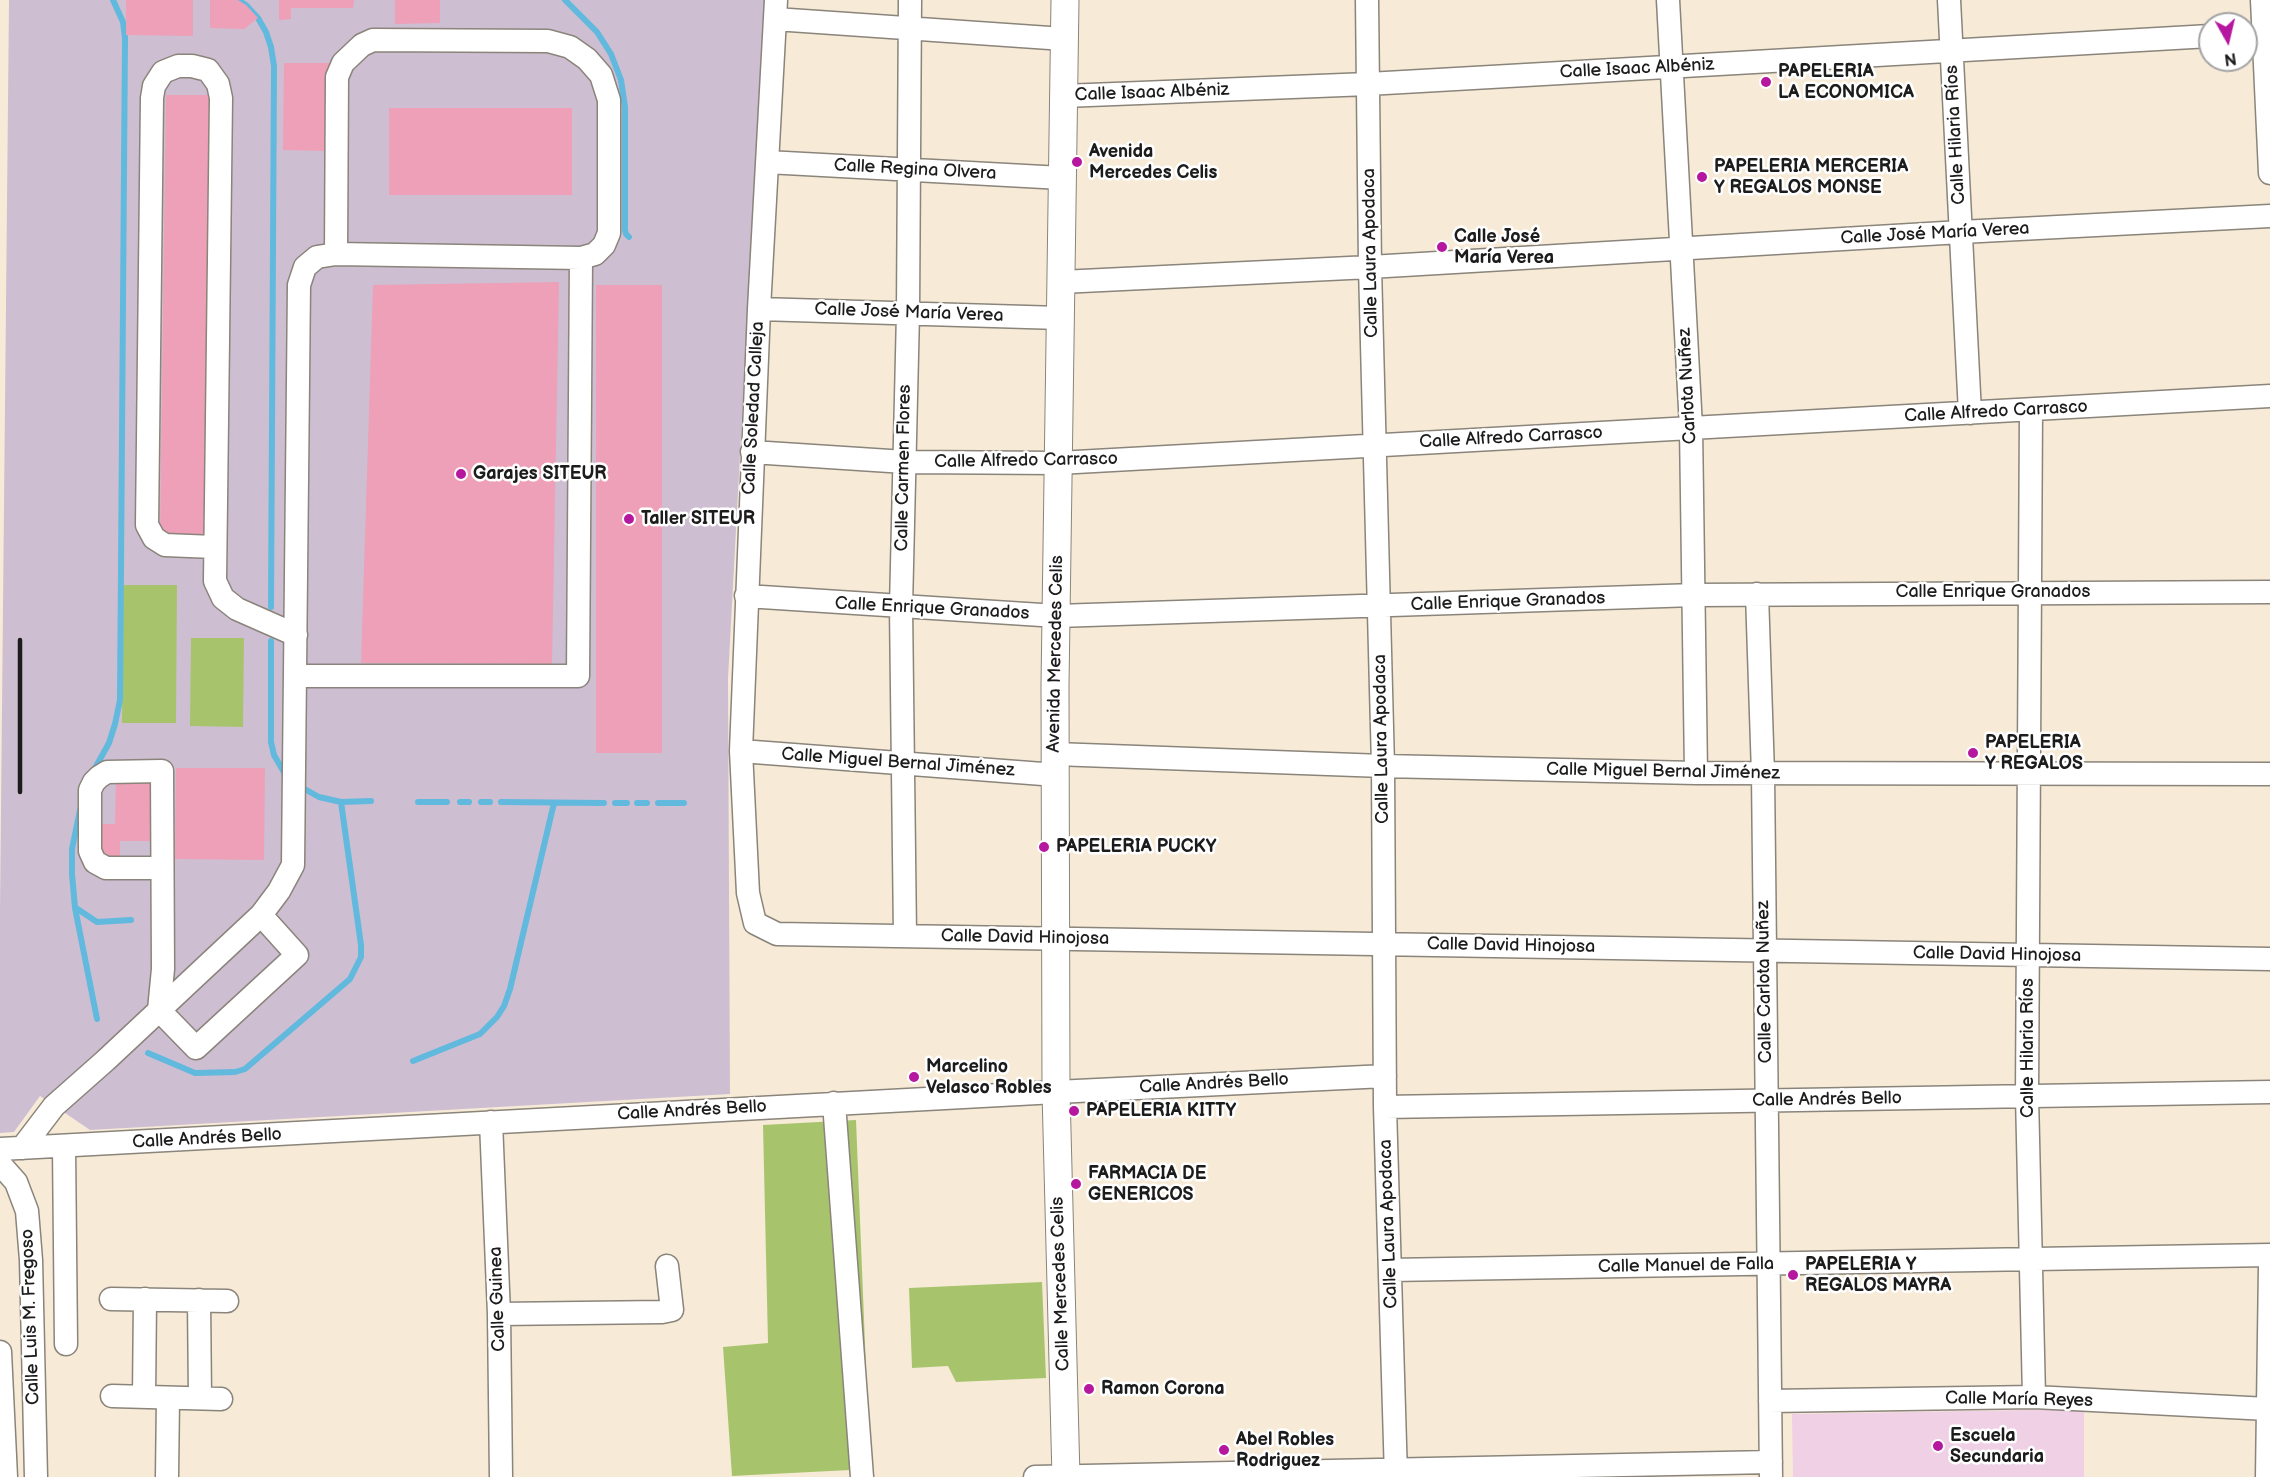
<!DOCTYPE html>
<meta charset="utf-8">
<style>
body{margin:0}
#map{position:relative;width:2270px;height:1477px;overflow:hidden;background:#f7ebd8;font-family:"Balsamiq Sans",sans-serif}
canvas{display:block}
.north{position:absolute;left:2198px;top:12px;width:60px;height:60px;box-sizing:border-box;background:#fff;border:2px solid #a4a4a4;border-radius:50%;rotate:172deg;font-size:16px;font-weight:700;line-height:24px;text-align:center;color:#1c1c1c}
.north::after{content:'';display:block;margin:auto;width:21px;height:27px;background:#b5179e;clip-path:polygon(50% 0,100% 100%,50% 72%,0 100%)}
</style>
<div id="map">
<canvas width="2270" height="1477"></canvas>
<div class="north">N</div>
</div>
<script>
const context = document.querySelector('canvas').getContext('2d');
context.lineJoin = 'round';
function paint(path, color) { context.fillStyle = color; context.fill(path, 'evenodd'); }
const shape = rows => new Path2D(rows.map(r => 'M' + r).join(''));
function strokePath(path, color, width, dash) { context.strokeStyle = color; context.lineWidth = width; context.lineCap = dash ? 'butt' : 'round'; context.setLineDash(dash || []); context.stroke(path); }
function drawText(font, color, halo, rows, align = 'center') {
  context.font = font + ' "Balsamiq Sans",sans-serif'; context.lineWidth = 5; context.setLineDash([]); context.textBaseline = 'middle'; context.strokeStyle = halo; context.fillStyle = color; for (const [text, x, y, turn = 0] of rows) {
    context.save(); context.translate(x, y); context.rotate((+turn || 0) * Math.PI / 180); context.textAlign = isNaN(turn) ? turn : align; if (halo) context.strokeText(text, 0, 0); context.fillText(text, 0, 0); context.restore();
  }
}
const built = shape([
 [2084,1409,2084,1477,1793,1477,1792,1414]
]);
const industrial = shape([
 [9,0,771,0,761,63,728,679,730,1094,90,1130,40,1096,14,1132,0,1133,0,909]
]);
const green = shape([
 [123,585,177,585,176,723,122,723],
 [191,638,244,638,243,727,190,726],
 [856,1120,870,1469,732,1476,723,1347,768,1343,763,1125],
 [1042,1282,1046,1378,956,1382,948,1366,912,1368,909,1288]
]);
const stream = shape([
 [238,0,246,5,258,18,266,32,271,47,274,66,271,607],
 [565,0,597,32,611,54,621,80,625,107,625,230,626,234,629,237],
 [271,641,271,742,274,755,285,774],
 [94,770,109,743,115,724,120,700,125,38,123,22,113,0],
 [301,787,319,797,341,802,371,801],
 [418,802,447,802],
 [460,802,469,802],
 [481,802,490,802],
 [501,802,604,803],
 [615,803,627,803],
 [637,803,647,803],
 [658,803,684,803],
 [80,810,72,849,72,874,75,908,97,1019],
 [76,908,97,922,131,920],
 [148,1053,195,1073,235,1072,245,1069,350,979,361,957,361,945,341,802],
 [413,1061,480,1034,497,1017,504,1006,510,989,554,803]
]);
const building = shape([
 [126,0,193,0,193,36,126,35],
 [210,0,238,0,246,5,258,18,244,29,210,28],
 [279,0,354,0,353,8,291,8,291,19,279,20],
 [395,0,440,0,440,23,395,24],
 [284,63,330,63,328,151,283,150],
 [166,95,210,95,204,535,160,534],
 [389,108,572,108,572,195,389,195],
 [559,282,552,664,361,663,373,285],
 [596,285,662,285,662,753,596,753],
 [176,768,265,768,264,860,175,859],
 [116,781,156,781,155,841,120,841,120,856,95,856,95,824,115,824]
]);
const minor = shape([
 [776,0,759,309,741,751,748,893,755,923,777,934,2270,959],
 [1367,0,1370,267,1383,766,1385,1107,1396,1477],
 [1668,0,1691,427,1696,773],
 [1949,0,1970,413],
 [2262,0,2270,173],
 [775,19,1064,39],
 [1064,96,1368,84,2210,36],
 [767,162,1062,178],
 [1061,282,1370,267,1961,232,2270,216],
 [759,309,1060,318],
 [2031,410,2027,1096,2034,1397],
 [752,452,905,462,1058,463,2270,396],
 [214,547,165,545,154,538,147,525,152,98,154,86,163,72,178,66,192,66,208,70,218,84,221,98,215,581,223,598,237,609,296,635],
 [1757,594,1763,774,1771,1477],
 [746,596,1057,616,1695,595,2270,592],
 [295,676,578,676,581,258],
 [741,751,1056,775],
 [1055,754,1383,766,1696,773,2270,774],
 [162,868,106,868,95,862,90,851,90,790,94,782,99,777,107,772,162,771,163,969,159,1010,196,1048,297,955,261,915],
 [905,936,901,607,908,313,910,0],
 [834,1103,862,1477],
 [1385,1107,2270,1092],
 [491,1122,499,1314,501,1477],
 [64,1147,66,1344],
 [22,1148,54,1106,106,1060,261,915,279,891,293,865,299,285,305,267,317,257,336,254,581,258,595,254,604,245,609,233,609,100,601,75,587,59,570,47,548,41,373,40,362,45,343,63,337,77,336,254],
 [0,1149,1056,1092,1385,1076],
 [0,1164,16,1182,27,1211,31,1260,36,1477],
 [1390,1270,2270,1255],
 [111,1299,227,1301],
 [199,1300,200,1398],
 [499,1314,662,1312,672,1310,667,1266],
 [0,1352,6,1477],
 [112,1396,221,1399],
 [144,1397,145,1299],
 [1770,1401,2034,1397,2268,1409],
 [167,1477,168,1398],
 [1035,1477,1771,1462],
 [2267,1477,2270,1265]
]);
const major = shape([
 [1065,0,1055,685,1056,1092,1066,1477]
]);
const rail = shape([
 [20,792,20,640]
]);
const markers = [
 [1766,82,6,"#b5179e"],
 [1077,162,6,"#b5179e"],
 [1702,177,6,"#b5179e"],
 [1442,247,6,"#b5179e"],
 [461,474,6,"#b5179e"],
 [629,519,6,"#b5179e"],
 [1973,753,6,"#b5179e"],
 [1044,847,6,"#b5179e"],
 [914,1077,6,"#b5179e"],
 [1074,1111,6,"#b5179e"],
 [1076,1184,6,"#b5179e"],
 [1793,1275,6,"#b5179e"],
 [1089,1389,6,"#b5179e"],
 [1938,1446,6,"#b5179e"],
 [1224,1450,6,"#b5179e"]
];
const streetNames = [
 ["Calle Isaac Albéniz",1637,69,-3],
 ["Calle Isaac Albéniz",1152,93,-2],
 ["Calle Hilaria Ríos",1956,135,-93],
 ["Calle Regina Olvera",915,170,3],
 ["Calle José María Verea",1935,234,-3],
 ["Calle Laura Apodaca",1371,253,-91],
 ["Calle José María Verea",909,313,2],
 ["Carlota Nuñez",1688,386,-93],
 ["Calle Soledad Calleja",754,408,-87],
 ["Calle Alfredo Carrasco",1996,412,-3],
 ["Calle Alfredo Carrasco",1511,438,-3],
 ["Calle Alfredo Carrasco",1026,461,-1],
 ["Calle Carmen Flores",904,468,-89],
 ["Calle Enrique Granados",1993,592],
 ["Calle Enrique Granados",1508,602,-2],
 ["Calle Enrique Granados",932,609,3],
 ["Avenida Mercedes Celis",1056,654,-89],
 ["Calle Laura Apodaca",1382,739,-91],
 ["Calle Miguel Bernal Jiménez",898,763,4],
 ["Calle Miguel Bernal Jiménez",1663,772,1],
 ["Calle David Hinojosa",1025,938,1],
 ["Calle David Hinojosa",1511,946,1],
 ["Calle David Hinojosa",1997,955,1],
 ["Calle Carlota Nuñez",1765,982,-91],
 ["Calle Hilaria Ríos",2028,1048,-90],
 ["Calle Andrés Bello",1214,1084,-3],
 ["Calle Andrés Bello",1827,1100,-1],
 ["Calle Andrés Bello",692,1111,-3],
 ["Calle Andrés Bello",207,1139,-3],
 ["Calle Laura Apodaca",1389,1224,-92],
 ["Calle Manuel de Falla",1686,1266,-1],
 ["Calle Mercedes Celis",1061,1284,-92],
 ["Calle Guinea",498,1299,-92],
 ["Calle Luis M. Fregoso",31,1317,-92],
 ["Calle María Reyes",2019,1400,1]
];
const poiNames = [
 ["PAPELERIA",1778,72],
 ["LA ECONOMICA",1778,93],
 ["Avenida",1089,152],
 ["Mercedes Celis",1089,173],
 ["PAPELERIA MERCERIA",1714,167],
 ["Y REGALOS MONSE",1714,188],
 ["Calle José",1454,237],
 ["María Verea",1454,258],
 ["Garajes SITEUR",473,474],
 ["Taller SITEUR",641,519],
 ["PAPELERIA",1985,743],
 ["Y REGALOS",1985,764],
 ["PAPELERIA PUCKY",1056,847],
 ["Marcelino",926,1067],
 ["Velasco Robles",926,1088],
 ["PAPELERIA KITTY",1086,1111],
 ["FARMACIA DE",1088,1174],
 ["GENERICOS",1088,1195],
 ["PAPELERIA Y",1805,1265],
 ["REGALOS MAYRA",1805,1286],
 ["Ramon Corona",1101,1389],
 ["Escuela",1950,1436],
 ["Secundaria",1950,1457],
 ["Abel Robles",1236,1440],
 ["Rodriguez",1236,1461]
];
paint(built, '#f0d0e5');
paint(industrial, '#cebed2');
paint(green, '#a7c46c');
strokePath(stream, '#61b9de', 6);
paint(building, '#eda0b7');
strokePath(minor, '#8a847a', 25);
strokePath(major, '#8a847a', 29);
strokePath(minor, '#fff', 22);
strokePath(major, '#fff', 27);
strokePath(rail, '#1c1c1c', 4.5);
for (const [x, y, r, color] of markers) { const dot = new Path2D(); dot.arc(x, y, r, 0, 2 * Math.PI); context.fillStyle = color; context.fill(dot); strokePath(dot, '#fff', 2); }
drawText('18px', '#1c1c1c', '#fff', streetNames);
drawText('bold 18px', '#1c1c1c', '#fff', poiNames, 'left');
</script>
